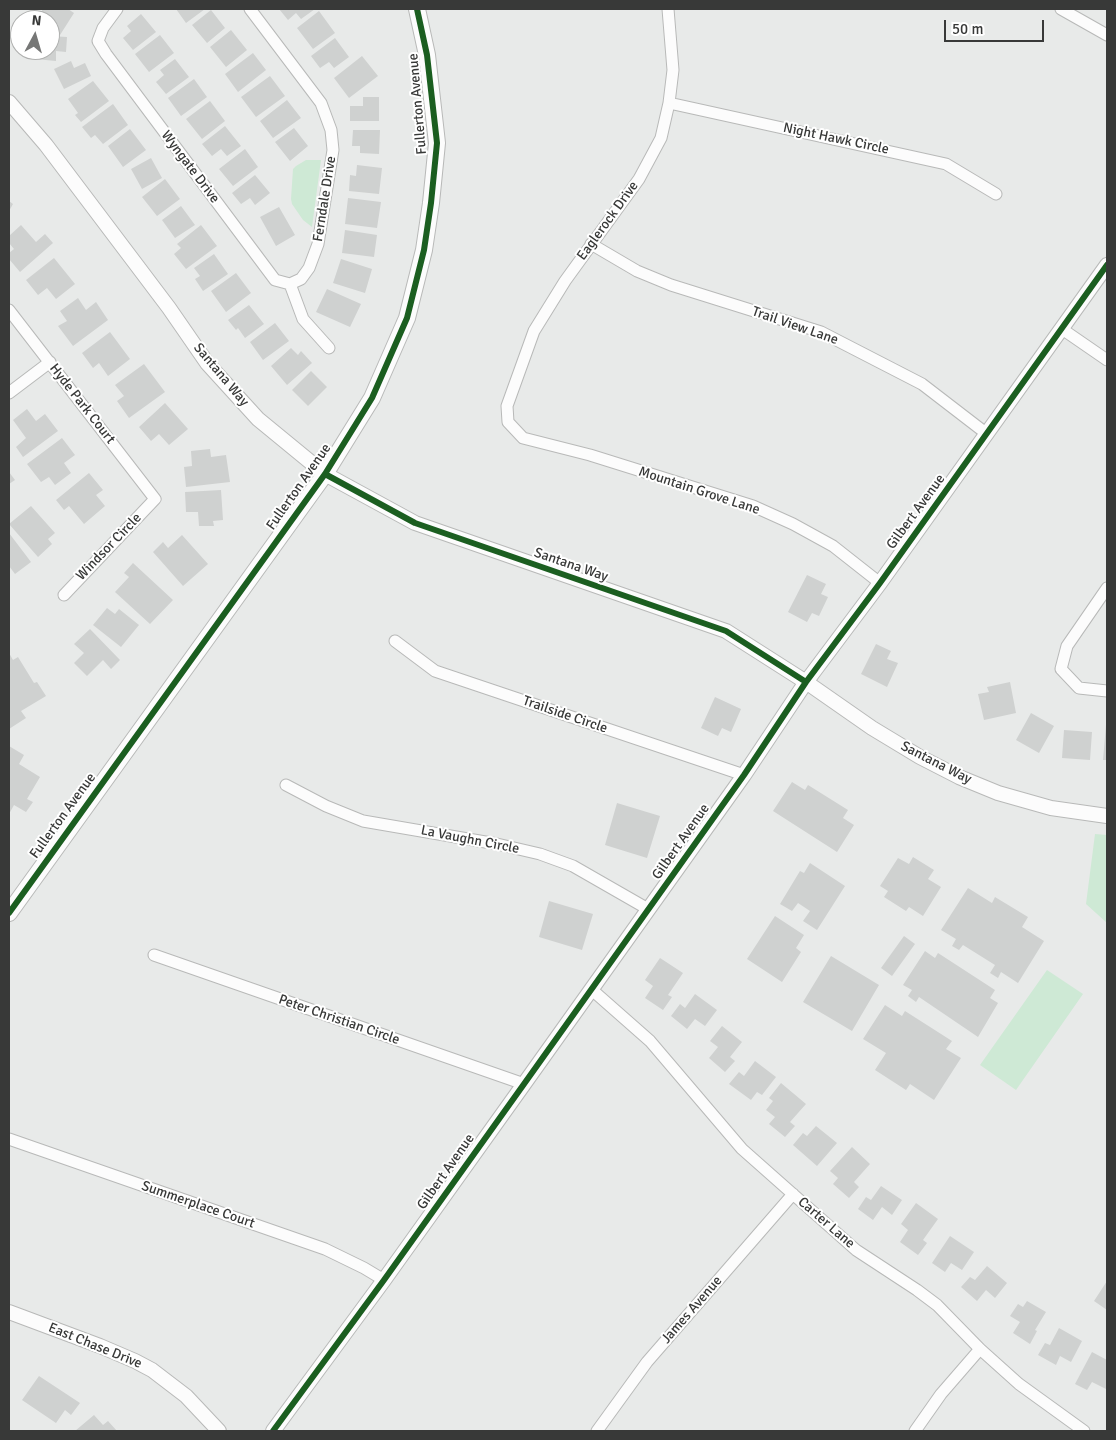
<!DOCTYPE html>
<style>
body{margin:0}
#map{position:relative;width:1116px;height:1440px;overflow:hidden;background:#e8eae9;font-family:Signika,sans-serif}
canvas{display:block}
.frame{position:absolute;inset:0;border:10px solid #383938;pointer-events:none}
.north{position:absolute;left:10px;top:10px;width:50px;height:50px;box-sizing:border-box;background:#fff;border:1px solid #afb0af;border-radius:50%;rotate:6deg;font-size:14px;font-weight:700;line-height:20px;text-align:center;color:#383938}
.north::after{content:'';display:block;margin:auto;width:18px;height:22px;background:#767776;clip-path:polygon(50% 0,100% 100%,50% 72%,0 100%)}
.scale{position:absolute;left:944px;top:20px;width:100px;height:22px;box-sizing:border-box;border:2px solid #383938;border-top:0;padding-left:6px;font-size:15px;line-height:18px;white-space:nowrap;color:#383938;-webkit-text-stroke:4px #fff;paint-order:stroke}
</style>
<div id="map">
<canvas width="1116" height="1440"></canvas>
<div class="frame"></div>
<div class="north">N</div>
<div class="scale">50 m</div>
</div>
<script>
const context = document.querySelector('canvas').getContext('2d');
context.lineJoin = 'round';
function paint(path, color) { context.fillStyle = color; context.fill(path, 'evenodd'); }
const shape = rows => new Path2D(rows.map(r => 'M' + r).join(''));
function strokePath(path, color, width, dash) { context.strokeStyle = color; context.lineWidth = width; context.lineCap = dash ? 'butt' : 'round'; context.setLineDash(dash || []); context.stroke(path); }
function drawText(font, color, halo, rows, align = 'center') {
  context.font = font + ' Signika,sans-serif'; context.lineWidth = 4; context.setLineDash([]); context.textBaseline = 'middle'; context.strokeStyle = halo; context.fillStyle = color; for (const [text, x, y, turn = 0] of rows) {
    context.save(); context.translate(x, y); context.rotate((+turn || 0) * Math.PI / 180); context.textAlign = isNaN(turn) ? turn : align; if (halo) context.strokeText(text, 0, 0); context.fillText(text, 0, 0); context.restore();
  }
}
const green = shape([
 [306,160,321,160,312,227,303,220,292,204,291,199,293,169,296,166],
 [1095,834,1107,835,1107,923,1086,904],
 [1047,970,1083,994,1016,1090,980,1065]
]);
const building = shape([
 [43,9,68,9,74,13,60,35,50,28,50,20,36,19],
 [176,9,205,9,186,23],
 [279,9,315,9,301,19,296,13,288,20],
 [211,10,225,28,207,43,192,25],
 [319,11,335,33,313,49,297,28],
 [141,14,156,32,133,50,123,38,131,31,127,26],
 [231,30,247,50,226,67,210,47],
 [160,35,174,53,149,72,135,54],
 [50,36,67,37,66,52,56,51,56,61,35,59,36,50,50,50],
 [335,38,349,57,334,68,329,62,320,68,311,56],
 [253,53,266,70,238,92,225,74],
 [362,56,378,76,349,98,334,78],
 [175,59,189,77,166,94,156,82,164,75,160,70],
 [71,61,74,68,85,63,91,76,64,89,54,69],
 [270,76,285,96,256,117,241,97],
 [194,79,207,97,181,116,168,98],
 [93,81,109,101,81,122,75,115,78,113,68,99],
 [363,97,379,97,379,121,350,121,350,106,363,106],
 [287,100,301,118,273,138,260,121],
 [210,101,225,121,202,139,186,119],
 [113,104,128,125,103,144,95,135,91,138,82,127],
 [225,126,241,146,227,156,221,149,212,156,202,144],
 [294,128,308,146,290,161,275,142],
 [130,129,146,150,123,167,108,146],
 [353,130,380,130,379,154,360,153,360,146,352,146],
 [245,149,258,167,233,186,219,169],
 [151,158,162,178,142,189,131,169],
 [357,165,382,168,379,194,349,191,350,175,356,176],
 [255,175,270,193,255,205,250,198,241,204,232,193],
 [165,179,180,199,157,216,142,197],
 [348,198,381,202,377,228,345,224],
 [9,201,13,204,9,211],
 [181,206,195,225,175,238,162,220],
 [279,207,295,235,276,246,260,217],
 [21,225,36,242,45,234,53,243,20,272,9,259,9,253,14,249,9,243,9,236],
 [201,225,217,246,186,269,174,254,181,248,177,244],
 [345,230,377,235,374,257,342,253],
 [214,254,228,274,203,291,195,279,200,276,194,268],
 [54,258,75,284,56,299,47,288,38,295,26,280],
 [341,259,372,269,365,293,333,283],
 [236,273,251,293,226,312,211,291],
 [327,289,361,304,350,327,316,312],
 [78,298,86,310,96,302,108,320,73,346,58,326,67,321,60,311],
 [249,305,264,324,245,338,238,328,236,330,228,320],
 [275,323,289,341,263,360,250,342],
 [110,332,130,359,108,376,99,363,93,368,82,353],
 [291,348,298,355,301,351,312,363,287,385,271,366],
 [144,364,165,392,129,418,117,401,124,396,115,385],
 [311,371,327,387,308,406,292,390],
 [165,403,188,429,169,445,159,434,151,441,139,427],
 [27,409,36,421,45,414,58,431,23,457,16,447,26,438,13,420],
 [62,438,75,455,64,463,71,473,55,485,49,477,41,482,27,464],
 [210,449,211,457,226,455,230,482,186,487,184,467,192,466,191,451],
 [9,472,15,480,9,484],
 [89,473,103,490,96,495,105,506,84,524,69,506,64,510,56,500],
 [221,490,223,520,213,521,214,526,199,526,198,512,186,512,185,492],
 [31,506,55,533,48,539,52,544,38,557,9,524],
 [9,533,31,562,15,574,9,566],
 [182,535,208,564,183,586,153,552,163,542,168,548],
 [133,563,173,600,150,624,115,592,129,577,124,573],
 [807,575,826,584,821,594,828,597,819,616,812,613,807,622,788,612],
 [107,608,115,614,119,609,139,625,121,647,93,625],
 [90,629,120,660,111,669,103,660,87,676,74,663,84,653,74,644],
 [876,644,891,651,887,659,898,663,887,687,861,674],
 [9,653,13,660,18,657,34,683,37,682,46,696,21,711,26,718,9,729],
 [1010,682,1016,713,984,720,978,694,989,692,987,687],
 [715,697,741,709,731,732,722,728,718,736,701,728],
 [1031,713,1054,726,1039,753,1016,740],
 [1106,725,1107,725,1107,760,1103,760],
 [1064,730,1092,732,1090,760,1062,758],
 [9,746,24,755,19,764,40,777,27,799,33,802,26,812,14,805,9,814],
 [792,782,805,790,808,785,848,810,843,818,854,825,837,852,773,811],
 [617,803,660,816,647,858,605,845],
 [913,857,934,870,928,879,941,887,923,916,909,907,906,911,884,897,888,891,880,886,898,858,909,864],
 [810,863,845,886,817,930,803,921,810,911,798,903,792,911,780,904,800,871,804,873],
 [968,888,992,903,995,897,1028,917,1022,927,1044,941,1018,983,1001,972,998,978,990,973,995,965,963,945,959,950,952,946,956,939,941,930],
 [549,901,593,914,582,950,539,937],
 [775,916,804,935,796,948,801,952,782,982,747,959],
 [904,936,915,944,892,976,881,968],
 [925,951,935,958,938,953,995,990,990,998,998,1003,978,1037,919,997,916,1002,908,996,912,990,903,985],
 [831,956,879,985,852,1031,803,1002],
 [660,958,683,973,668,995,672,997,663,1010,645,998,653,986,645,980],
 [695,994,717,1010,705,1026,695,1019,687,1029,671,1016,680,1004,685,1008],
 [885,1005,902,1016,905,1011,952,1041,946,1049,961,1058,934,1100,910,1084,906,1090,875,1070,886,1053,863,1039],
 [722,1026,742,1042,730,1057,735,1061,725,1072,709,1058,718,1047,710,1041],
 [755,1061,776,1077,762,1095,757,1092,751,1100,729,1084,739,1072,744,1076],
 [781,1083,806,1104,790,1122,795,1126,785,1137,769,1124,775,1117,766,1110,773,1101,769,1098],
 [816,1126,837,1143,817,1166,793,1145,803,1133,807,1136],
 [852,1147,870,1164,854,1182,859,1187,849,1198,833,1184,838,1178,830,1171],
 [881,1186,902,1200,892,1215,882,1207,873,1220,858,1209,866,1197,871,1200],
 [916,1203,938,1219,923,1240,927,1243,918,1255,900,1242,908,1230,901,1224],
 [950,1236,974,1252,962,1270,951,1263,945,1272,932,1263],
 [987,1266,1007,1283,995,1298,986,1290,977,1301,961,1287,970,1277,975,1280],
 [1107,1281,1107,1310,1094,1301],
 [1027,1301,1046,1312,1035,1330,1037,1331,1030,1344,1013,1333,1020,1322,1010,1316,1018,1304,1023,1307],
 [1059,1328,1082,1341,1071,1362,1060,1356,1056,1365,1038,1355,1045,1343,1050,1345],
 [1092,1352,1107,1360,1107,1386,1106,1389,1092,1382,1087,1390,1075,1384],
 [39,1376,80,1403,71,1415,65,1410,56,1423,22,1400],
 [94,1415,103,1425,108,1421,117,1431,75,1431]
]);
const minor = shape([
 [117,9,103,28,98,41,106,54,275,280,290,284],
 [250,9,321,103,331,130,333,150,318,244,309,268,301,279,290,284],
 [668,9,673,70,669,103,661,138,639,179,565,281,534,331,507,406,508,422,523,438,590,455,753,506,793,524,833,546,880,583],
 [1061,9,1107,35],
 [669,103,946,164,996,194],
 [591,244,637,271,671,285,821,332,922,384,987,434],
 [290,284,303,319,329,348],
 [9,310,155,499,64,595],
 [1062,329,1107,360],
 [9,393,50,362],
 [1107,588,1067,646,1061,669,1079,688,1107,691],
 [395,641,435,671,744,775],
 [286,785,326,806,363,821,497,844,540,854,573,866,648,909],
 [154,955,524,1084],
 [591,989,650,1041,742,1149,856,1250,917,1290,937,1305,980,1349,1019,1384,1084,1431],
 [9,1139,325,1249,364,1268,384,1280],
 [597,1431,647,1362,793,1194],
 [915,1431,941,1394,980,1349]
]);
const tertiary = shape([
 [9,102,46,145,169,308,207,363,258,419,325,474,415,523,726,631,806,682,872,728,920,757,959,777,998,793,1051,808,1107,816],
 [9,1312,100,1346,135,1361,152,1370,186,1396,219,1431],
 [273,1431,384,1280,524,1084,744,775,806,682,880,583,1107,265]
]);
const secondary = shape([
 [9,913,325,474,372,398,407,318,424,250,431,203,437,143,427,55,417,9]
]);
const cycleway = shape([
 [325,474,415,523,726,631,806,682],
 [9,913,325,474,372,398,407,318,424,250,431,203,437,143,427,55,417,9],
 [273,1431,384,1280,524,1084,744,775,806,682,880,583,1107,265]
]);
const streetNames = [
 ["Fullerton Avenue",418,104,-95],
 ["Night Hawk Circle",836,139,12],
 ["Wyngate Drive",190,167,53],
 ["Ferndale Drive",325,199,-81],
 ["Eaglerock Drive",608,221,-54],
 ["Trail View Lane",795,326,19],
 ["Santana Way",221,375,50],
 ["Hyde Park Court",82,404,52],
 ["Fullerton Avenue",299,487,-55],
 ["Mountain Grove Lane",699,491,18],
 ["Gilbert Avenue",916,512,-54],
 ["Windsor Circle",109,547,-46],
 ["Santana Way",571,565,19],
 ["Trailside Circle",565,715,19],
 ["Santana Way",936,763,27],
 ["Fullerton Avenue",63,816,-54],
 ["La Vaughn Circle",470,840,11],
 ["Gilbert Avenue",681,842,-55],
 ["Peter Christian Circle",339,1020,19],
 ["Gilbert Avenue",446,1172,-55],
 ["Summerplace Court",198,1205,19],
 ["Carter Lane",826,1223,41],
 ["James Avenue",692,1310,-49],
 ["East Chase Drive",95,1346,22]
];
paint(green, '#cee9d5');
paint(building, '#cfd1d0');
strokePath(minor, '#b8b9b8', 13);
strokePath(tertiary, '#b8b9b8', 16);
strokePath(secondary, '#b8b9b8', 18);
strokePath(minor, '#fcfcfc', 11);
strokePath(tertiary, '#fcfcfc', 14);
strokePath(secondary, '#fcfcfc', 16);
strokePath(cycleway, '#1b5e20', 6);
drawText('14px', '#383938', '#fff', streetNames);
</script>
